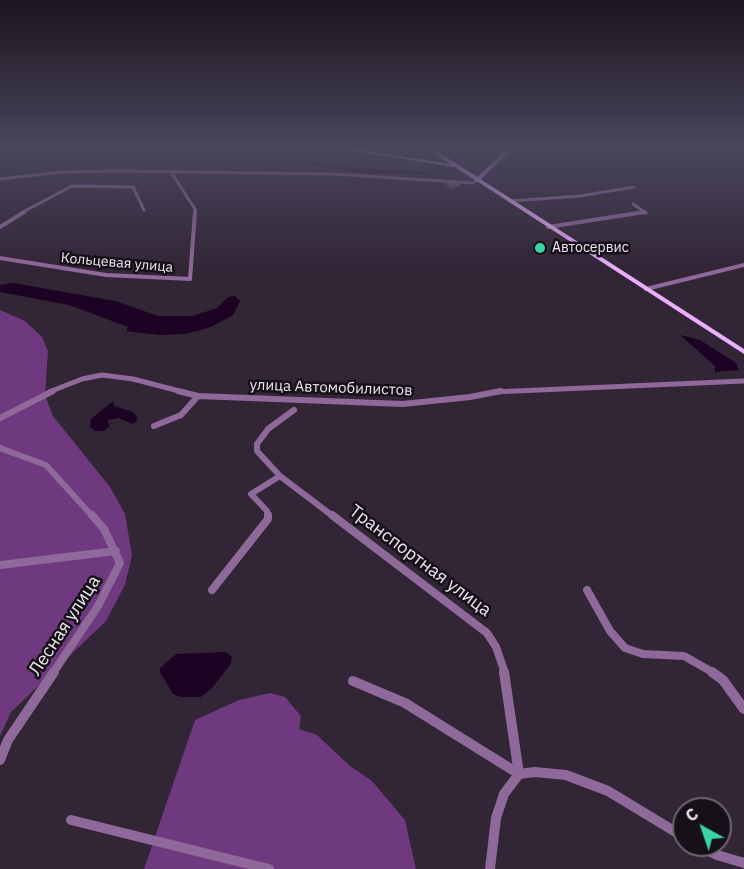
<!DOCTYPE html>
<meta charset="utf-8">
<style>
body{margin:0}
#map{position:relative;width:744px;height:869px;overflow:hidden;background:#322536;font-family:"IBM Plex Sans",sans-serif}
canvas{display:block}
.north{position:absolute;left:672px;top:797px;width:60px;height:60px;box-sizing:border-box;background:#161018;border:2px solid #6d666f;border-radius:50%;rotate:320deg;font-size:16px;font-weight:700;line-height:24px;text-align:center;color:#efe6f1}
.north::after{content:'';display:block;margin:auto;width:21px;height:27px;background:#37d4a6;clip-path:polygon(50% 0,100% 100%,50% 72%,0 100%)}
</style>
<div id="map">
<canvas width="744" height="869"></canvas>
<div class="north">С</div>
</div>
<script>
const context = document.querySelector('canvas').getContext('2d');
context.lineJoin = 'round';
function paint(path, color) { context.fillStyle = color; context.fill(path, 'evenodd'); }
const shape = rows => new Path2D(rows.map(r => 'M' + r).join(''));
function strokePath(path, color, width, dash) { context.strokeStyle = color; context.lineWidth = width; context.lineCap = dash ? 'butt' : 'round'; context.setLineDash(dash || []); context.stroke(path); }
function drawText(font, color, halo, rows, align = 'center') {
  context.font = font + ' "IBM Plex Sans",sans-serif'; context.lineWidth = 5; context.setLineDash([]); context.textBaseline = 'middle'; context.strokeStyle = halo; context.fillStyle = color; for (const [text, x, y, turn = 0] of rows) {
    context.save(); context.translate(x, y); context.rotate((+turn || 0) * Math.PI / 180); context.textAlign = isNaN(turn) ? turn : align; if (halo) context.strokeText(text, 0, 0); context.fillText(text, 0, 0); context.restore();
  }
}
const forest = shape([
 [0,310,25,321,42,337,48,351,45,395,53,416,110,487,125,514,132,555,125,585,106,621,11,712,0,736],
 [270,693,285,697,301,716,299,729,317,735,350,766,372,781,405,820,416,869,144,869,195,720,239,700]
]);
const water = shape([
 [305,160,352,168,429,172,426,174,364,173,299,163],
 [13,283,115,301,158,316,193,316,217,308,228,297,235,296,240,301,233,315,211,327,186,334,159,335,126,331,128,327,69,305,0,292,0,285],
 [680,335,700,340,736,363,739,370,715,372,715,366],
 [113,401,114,406,133,412,138,418,136,422,132,424,119,418,107,420,110,426,104,431,96,431,90,427,91,419],
 [226,652,232,657,230,665,212,688,201,697,181,697,173,694,160,672,160,668,176,654]
]);
const streetFar5 = shape([
 [171,172,195,209,195,213],
 [0,179,62,172,118,171,334,174,473,183,477,180],
 [510,201,580,196,634,187],
 [633,204,646,213,643,213],
 [21,213,72,186,133,187,144,210]
]);
const streetFar4 = shape([
 [0,227,24,212],
 [548,227,644,212],
 [0,258,106,275,190,279,195,212],
 [646,289,744,265]
]);
const streetFar3 = shape([
 [49,392,82,379,102,375,133,379,183,392],
 [493,392,744,381]
]);
const streetFar2 = shape([
 [178,391,198,396,403,404,470,397,501,391],
 [294,410,268,429,257,444,257,451,280,476,334,517],
 [0,418,53,391],
 [154,426,181,415,198,396],
 [0,448,46,465,93,517],
 [268,517,267,511,251,494,280,476]
]);
const streetFar1 = shape([
 [332,515,487,633,496,647,505,673],
 [0,565,116,551],
 [212,590,268,519,268,515],
 [587,590,610,631,625,648,643,654,684,656,714,673],
 [53,673,98,606,120,563,104,529,92,515]
]);
const street = shape([
 [504,672,519,774],
 [712,672,723,680,744,709],
 [353,681,405,703,519,774],
 [0,760,8,740,54,672],
 [71,820,269,869],
 [698,845,717,855,744,863],
 [490,869,496,818,504,794,519,774,535,772,566,775,608,791,684,837]
]);
const secondary = shape([
 [507,149,512,149,479,181,475,181,475,179,507,149]
]);
const primary = shape([
 [354,149,450,164,428,149,434,149,744,349,744,354,455,167,341,149,354,149]
]);
const wall = shape([
 [445,181,460,189,452,190,445,185]
]);
const shadedWall = shape([
 [460,185,460,189,452,190,452,186]
]);
const building = shape([
 [445,181,447,181,460,185,452,186,445,181]
]);
const markers = [
 [540,248,6,"#37d4a6"]
];
const farPoinames = [
 ["Автосервис",552,248]
];
const farStreetnames = [
 ["Кольцевая улица",117,263,5]
];
const streetNames = [
 ["улица Автомобилистов",331,388,2]
];
const nearStreetnames = [
 ["Транспортная улица",420,561,37],
 ["Лесная улица",65,626,-57]
];
paint(forest, '#6f397f');
paint(water, '#1c0223');
strokePath(streetFar5, '#8e6999', 3);
strokePath(streetFar4, '#8e6999', 4);
strokePath(streetFar3, '#8e6999', 5);
strokePath(streetFar2, '#8e6999', 6);
strokePath(streetFar1, '#8e6999', 8);
strokePath(street, '#8e6999', 10);
paint(secondary, '#c78cd8');
paint(primary, '#ebaefd');
paint(wall, '#544658');
paint(shadedWall, '#3f3243');
paint(building, '#645768');
strokePath(building, '#7a6e7e', 1.5);
const sky = context.createLinearGradient(0, 0, 0, 271);
sky.addColorStop(0, '#1c141e');
sky.addColorStop(0.55, '#49465d');
sky.addColorStop(1, '#49465d00');
context.fillStyle = sky;
context.fillRect(0, 0, 744, 271);
for (const [x, y, r, color] of markers) { const dot = new Path2D(); dot.arc(x, y, r, 0, 2 * Math.PI); context.fillStyle = color; context.fill(dot); strokePath(dot, '#161018', 2); }
drawText('14px', '#efe6f1', '#161018', farPoinames, 'left');
drawText('14px', '#efe6f1', '#161018', farStreetnames);
drawText('15px', '#efe6f1', '#161018', streetNames);
drawText('18px', '#efe6f1', '#161018', nearStreetnames);
</script>
